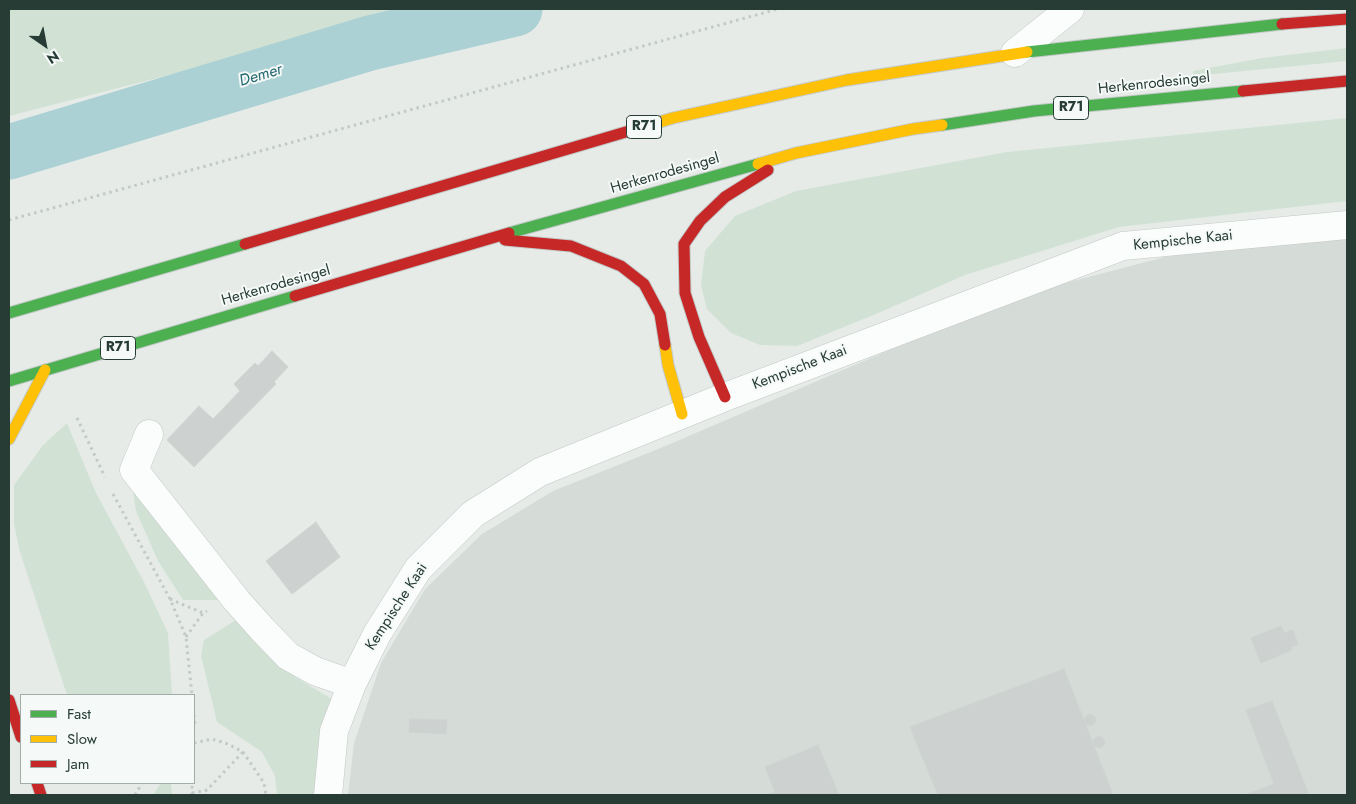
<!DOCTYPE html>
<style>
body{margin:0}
#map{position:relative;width:1356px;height:804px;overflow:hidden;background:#e6ebe8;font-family:Jost,sans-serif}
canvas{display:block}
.frame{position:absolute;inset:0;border:10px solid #263c35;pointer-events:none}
.legend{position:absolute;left:20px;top:694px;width:175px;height:90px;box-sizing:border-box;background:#f5f9f7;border:1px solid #a2ada9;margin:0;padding:6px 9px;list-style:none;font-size:15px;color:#263c35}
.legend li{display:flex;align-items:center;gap:10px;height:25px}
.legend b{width:25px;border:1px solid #a2ada9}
.north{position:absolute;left:20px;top:20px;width:50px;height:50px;-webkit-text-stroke:4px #f5f9f7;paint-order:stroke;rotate:147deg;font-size:14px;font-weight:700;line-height:20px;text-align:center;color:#263c35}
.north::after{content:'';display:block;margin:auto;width:18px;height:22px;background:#263c35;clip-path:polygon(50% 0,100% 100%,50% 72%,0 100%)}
</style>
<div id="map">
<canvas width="1356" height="804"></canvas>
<div class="frame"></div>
<ul class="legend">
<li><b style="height:6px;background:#4caf50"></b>Fast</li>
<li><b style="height:6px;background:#ffc107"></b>Slow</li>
<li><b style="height:6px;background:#c62828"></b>Jam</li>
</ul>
<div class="north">N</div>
</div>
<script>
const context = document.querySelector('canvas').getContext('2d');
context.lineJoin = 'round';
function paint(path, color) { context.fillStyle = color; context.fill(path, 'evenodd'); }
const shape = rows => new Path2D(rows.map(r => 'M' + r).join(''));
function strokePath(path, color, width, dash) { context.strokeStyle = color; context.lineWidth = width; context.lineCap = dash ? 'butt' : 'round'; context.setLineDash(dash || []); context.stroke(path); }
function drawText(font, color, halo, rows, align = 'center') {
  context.font = font + ' Jost,sans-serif'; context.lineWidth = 4; context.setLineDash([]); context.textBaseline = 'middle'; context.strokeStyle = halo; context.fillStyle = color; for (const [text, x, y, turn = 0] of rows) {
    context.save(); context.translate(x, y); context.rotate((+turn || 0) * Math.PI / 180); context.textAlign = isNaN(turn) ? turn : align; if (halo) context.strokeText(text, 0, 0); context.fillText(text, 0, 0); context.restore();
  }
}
const built = shape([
 [1347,232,1347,795,348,795,354,743,381,663,425,589,482,534,553,491,663,447,920,337,1050,287,1165,257,1307,234]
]);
const green = shape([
 [9,9,427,9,9,116],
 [1347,48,1347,61,1193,76,1193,71,1262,58],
 [1347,118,1347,201,1119,227,965,275,876,314,797,346,760,345,731,333,707,309,701,286,705,251,735,216,796,191,1007,152],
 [67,423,96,493,144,582,168,633,172,695,67,695,20,552,14,524,14,485,43,445],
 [133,492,222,600,183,600,158,561,136,511],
 [239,618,295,677,332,699,314,795,277,795,275,776,262,752,217,722,201,656,204,640],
 [161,783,171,783,172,795,153,795]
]);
const river = shape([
 [9,152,370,43,515,9]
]);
const building = shape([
 [272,351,288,367,274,382,276,384,194,467,167,440,199,406,213,419,240,391,234,384,255,363,258,366,272,351],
 [316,522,340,557,292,594,266,561,316,522],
 [1281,626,1284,633,1293,630,1298,644,1291,647,1292,650,1261,663,1251,638,1281,626],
 [1064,669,1113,795,938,795,910,727,1064,669],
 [1272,701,1309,795,1245,795,1274,784,1246,710,1272,701],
 '1084.5 720a5.5 5.5 0 1 1 11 0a5.5 5.5 0 1 1-11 0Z',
 [410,719,447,720,446,734,409,732,410,719],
 '1093.5 742a5.5 5.5 0 1 1 11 0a5.5 5.5 0 1 1-11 0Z',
 [818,745,839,795,766,795,775,792,765,767,818,745]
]);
const path = shape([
 [9,220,778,9],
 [77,418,105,477],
 [113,494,170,599,186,637,192,695],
 [170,599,203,613],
 [186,637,203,613,207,611],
 [194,715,195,727],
 [194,743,212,739,228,744,243,752,264,783,266,795],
 [192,793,207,790,243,752],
 [135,795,142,783],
 [192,795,192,783]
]);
const street = shape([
 [1015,53,1070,9],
 [149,434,134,470,237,601,262,629,288,656,315,671,352,684],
 [328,795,334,731,352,684,377,634,418,569,473,514,540,472,725,397,1123,246,1347,225]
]);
const fast = shape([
 [1027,52,1282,24],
 [942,125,1034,111,1243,91],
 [509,233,758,164],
 [9,313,245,244],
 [9,381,295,296]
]);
const slow = shape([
 [653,124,673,118,847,80,1027,52],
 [758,164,796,153,913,129,942,125],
 [665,345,668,365,682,414],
 [9,439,45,370]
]);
const jam = shape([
 [1282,24,1347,19],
 [1243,91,1347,81],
 [505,240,571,246,621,266,644,284,660,314,665,345],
 [245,244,653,124],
 [295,296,509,233],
 [725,397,699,337,685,293,684,244,700,221,725,197,768,170],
 [9,700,21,737],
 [37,783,41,795]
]);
const shields = [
 [1071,108,35],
 [644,127,35],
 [118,348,35]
];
const shieldNames = [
 ["R71",1071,108],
 ["R71",644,127],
 ["R71",118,348]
];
const streetNames = [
 ["Herkenrodesingel",1154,84,-6],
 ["Herkenrodesingel",665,174,-16],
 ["Kempische Kaai",1183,241,-6],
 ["Herkenrodesingel",276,286,-16],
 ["Kempische Kaai",800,368,-21],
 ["Kempische Kaai",397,607,-57]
];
const waterNames = [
 ["Demer",261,76,-17]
];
paint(built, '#d5dcd8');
paint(green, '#d1e2d5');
strokePath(river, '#acd1d4', 55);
paint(building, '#cdd2d0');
strokePath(building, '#cfd4d1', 1);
strokePath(street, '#c3c8c5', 29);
strokePath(fast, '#c3c9c7', 13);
strokePath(slow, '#c3c9c7', 13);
strokePath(jam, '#c3c9c7', 13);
strokePath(path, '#c3cac6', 3, [2.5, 4]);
strokePath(street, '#fbfcfc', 28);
strokePath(fast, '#4caf50', 11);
strokePath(slow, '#ffc107', 11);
strokePath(jam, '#c62828', 11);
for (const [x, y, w] of shields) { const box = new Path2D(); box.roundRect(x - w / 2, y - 11.5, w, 23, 4); context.fillStyle = '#f5f9f7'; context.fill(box); strokePath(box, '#263c35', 1); }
drawText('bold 14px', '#263c35', null, shieldNames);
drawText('15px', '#263c35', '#f5f9f7', streetNames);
drawText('italic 16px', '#266a72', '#f5f9f7', waterNames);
</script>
